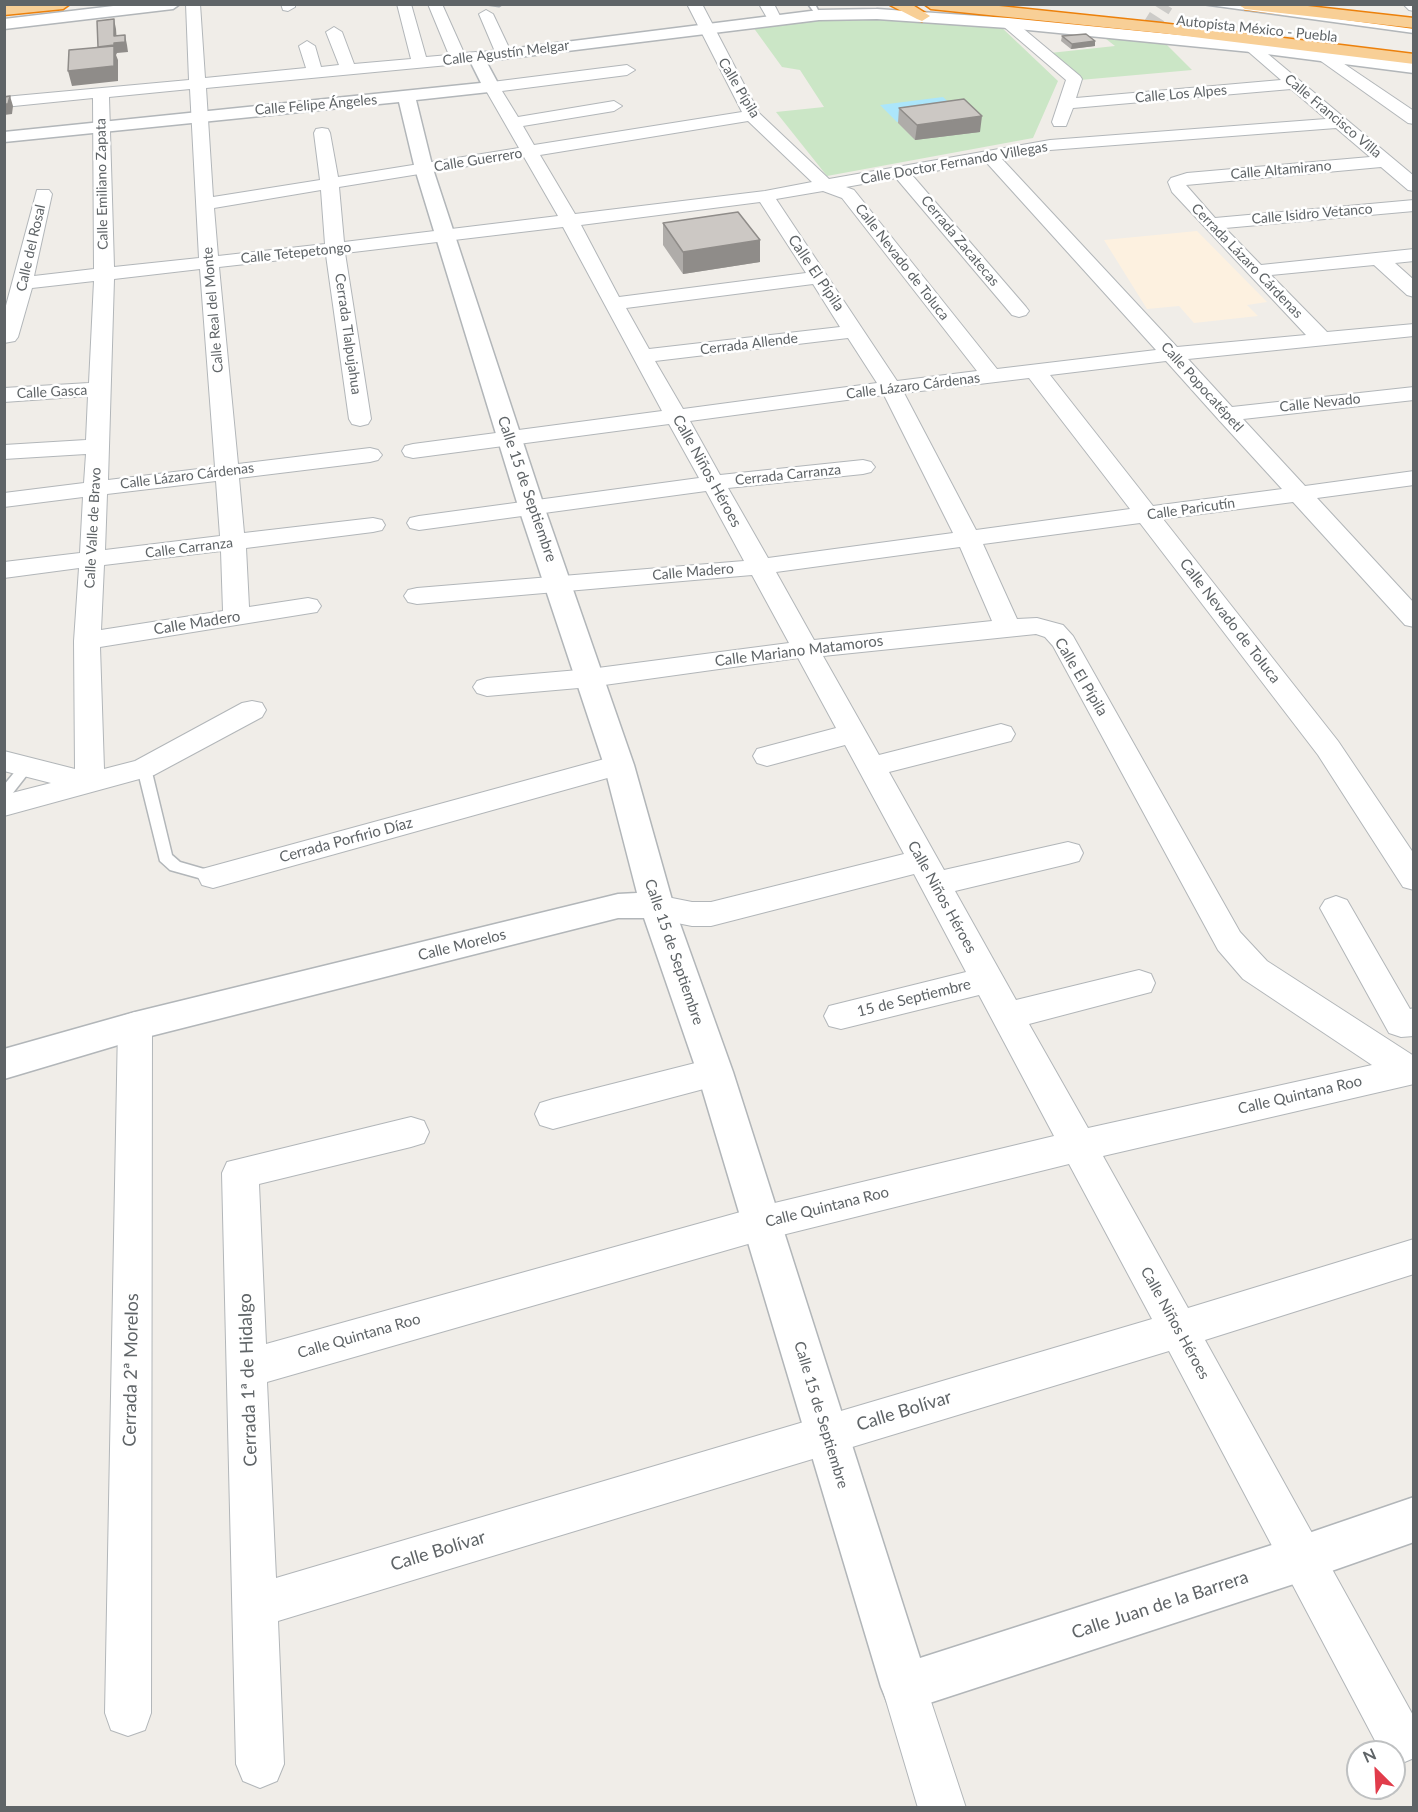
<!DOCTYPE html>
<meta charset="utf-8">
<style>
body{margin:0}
#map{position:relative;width:1418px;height:1812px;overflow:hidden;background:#f0ede8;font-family:Lato,sans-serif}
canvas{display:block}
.frame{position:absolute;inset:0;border:6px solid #5f6467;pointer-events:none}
.north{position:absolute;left:1346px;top:1740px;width:60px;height:60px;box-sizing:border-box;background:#fff;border:2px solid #bfc1c2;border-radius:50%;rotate:336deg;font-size:16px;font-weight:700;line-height:24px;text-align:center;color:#5f6467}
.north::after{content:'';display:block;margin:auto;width:21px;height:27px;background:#e13c4b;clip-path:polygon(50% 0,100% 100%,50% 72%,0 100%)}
</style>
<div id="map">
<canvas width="1418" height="1812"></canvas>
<div class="frame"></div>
<div class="north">N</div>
</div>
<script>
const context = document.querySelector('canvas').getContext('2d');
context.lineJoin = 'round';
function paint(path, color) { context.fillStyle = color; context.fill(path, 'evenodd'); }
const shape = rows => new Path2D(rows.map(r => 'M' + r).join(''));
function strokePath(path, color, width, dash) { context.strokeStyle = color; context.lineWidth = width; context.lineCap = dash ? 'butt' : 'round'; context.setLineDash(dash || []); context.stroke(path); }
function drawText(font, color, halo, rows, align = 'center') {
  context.font = font + ' Lato,sans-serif'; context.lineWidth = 5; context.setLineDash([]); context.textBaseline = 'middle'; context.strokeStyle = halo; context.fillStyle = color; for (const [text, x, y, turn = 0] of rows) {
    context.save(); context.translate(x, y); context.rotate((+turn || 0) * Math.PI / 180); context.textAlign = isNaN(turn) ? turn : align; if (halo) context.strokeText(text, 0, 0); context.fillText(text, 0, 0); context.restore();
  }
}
const commercial = shape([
 [1197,231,1267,302,1247,305,1258,316,1194,323,1179,306,1147,309,1104,240]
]);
const green = shape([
 [834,18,999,25,1058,81,1033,138,827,176,776,112,824,107,800,70,782,67,753,27],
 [1101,35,1162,40,1192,70,1080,80,1050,53,1115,46]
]);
const water = shape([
 [943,97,961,114,897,122,880,105]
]);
const secondaryTunnel = shape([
 [1148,31,1165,4]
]);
const lane = shape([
 [485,4,502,4,499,6,485,4],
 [808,4,815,4,821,16,817,16,808,4],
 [1202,4,1225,4,1414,29,1414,33,1202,4],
 [27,761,34,766,9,798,4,800,4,785,22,763,27,761],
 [144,763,151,768,172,855,180,862,218,873,220,877,218,881,213,882,170,870,160,861,137,768,144,763]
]);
const street = shape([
 [186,4,200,4,205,78,306,68,299,46,307,41,315,46,321,67,339,65,326,32,334,27,342,32,354,64,411,59,397,4,411,4,426,57,449,55,428,4,442,4,464,53,476,52,484,57,481,60,459,64,206,88,213,197,320,180,314,133,316,129,322,128,328,129,330,133,338,177,519,148,484,87,492,82,627,65,635,70,627,75,502,91,518,117,614,101,622,106,614,111,523,126,534,145,742,112,687,4,702,4,759,113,829,179,1050,140,1326,119,1291,89,1073,108,1066,126,1054,126,1052,122,1066,80,1003,26,1001,23,1003,20,1008,19,1013,20,1080,76,1082,79,1076,98,1281,80,1243,47,1251,42,1256,44,1414,176,1414,191,1408,190,1381,167,1186,185,1215,218,1414,200,1414,211,1225,228,1261,265,1414,249,1414,261,1395,263,1414,280,1414,297,1407,295,1374,265,1271,275,1327,332,1414,324,1414,336,1188,359,1232,407,1414,387,1414,400,1243,419,1305,486,1414,471,1414,485,1317,498,1414,603,1414,627,1405,625,1293,502,1163,519,1338,741,1414,854,1414,890,1403,887,1318,755,1140,523,983,544,1017,619,1037,618,1063,625,1073,636,1240,932,1267,961,1414,1056,1414,1084,1103,1156,1188,1308,1414,1239,1414,1274,1205,1340,1414,1717,1414,1758,1400,1764,1394,1761,1394,1752,1381,1752,1169,1351,278,1621,284,1764,277,1781,260,1788,243,1781,236,1764,222,1173,227,1162,411,1117,424,1121,429,1132,424,1143,411,1147,259,1184,266,1344,762,1206,1054,1136,979,995,841,1029,829,1026,824,1016,829,1006,966,972,914,874,711,926,692,926,657,919,646,915,641,907,646,899,657,895,692,902,711,902,904,854,845,745,767,766,757,763,753,756,757,749,836,728,798,658,590,687,487,696,477,693,473,687,477,681,487,678,590,669,789,643,752,575,417,604,408,602,404,596,408,590,417,588,744,561,706,491,419,530,410,528,407,523,410,518,419,516,699,478,669,424,413,458,405,456,402,451,405,446,413,444,662,411,563,227,345,253,371,419,368,424,360,426,352,424,349,419,326,255,219,267,238,464,370,448,378,450,382,455,378,460,370,462,239,478,244,533,373,518,382,520,385,525,382,530,373,532,246,548,249,607,308,598,317,600,321,606,317,612,100,647,104,769,135,761,242,703,252,701,262,703,266,710,262,717,154,775,4,816,4,795,51,783,4,771,4,751,75,769,74,641,79,568,4,578,4,562,80,553,83,497,4,507,4,493,84,483,86,454,4,459,4,445,86,440,88,396,4,402,4,388,89,383,94,281,32,288,18,337,15,341,4,343,4,313,37,190,49,190,52,194,34,276,94,269,93,98,4,107,4,97,189,80,186,4],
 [190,89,199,258,114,267,109,97,190,89],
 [748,121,812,182,765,191,575,214,540,155,748,121],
 [1336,128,1370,157,1187,173,1171,178,1168,182,1172,192,1306,335,1177,347,1002,159,1050,150,1336,128],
 [524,157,558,216,344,242,339,187,524,157],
 [986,162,1156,350,997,369,854,190,846,187,896,178,1012,315,1019,317,1026,315,1029,311,1026,307,912,175,986,162],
 [321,190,325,244,218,256,214,208,321,190],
 [823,191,842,198,977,371,897,381,776,199,823,191],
 [760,202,806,273,619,297,581,225,760,202],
 [200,269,215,467,108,480,114,279,200,269],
 [813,284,840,327,649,349,626,308,813,284],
 [848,338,877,383,683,409,655,361,848,338],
 [1166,361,1218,419,1282,489,1153,506,1050,375,1166,361],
 [1029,378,1130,509,976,530,904,393,1029,378],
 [884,395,953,533,768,558,728,488,863,474,871,472,875,467,871,462,863,460,720,475,690,421,884,395],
 [216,481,220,536,105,550,107,494,216,481],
 [960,547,992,621,814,640,776,572,960,547],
 [221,551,223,611,101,630,104,565,221,551],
 [1036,634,1045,637,1053,646,1218,950,1243,979,1372,1065,1088,1128,1029,1024,1151,992,1155,983,1151,974,1139,970,1016,1000,955,891,1068,864,1079,861,1083,853,1079,845,1068,842,944,870,889,772,1011,741,1015,734,1011,727,1001,724,879,755,823,656,1036,634],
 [1069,1164,1152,1319,276,1578,267,1382,762,1240,1069,1164],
 [281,4,295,4,295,7,288,11,283,10,281,4],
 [759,4,774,4,782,20,780,23,770,23,759,4],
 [1403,4,1414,4,1414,11,1409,10,1403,4],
 [486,10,493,14,512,54,509,57,499,57,496,54,479,14,486,10],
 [1323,51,1328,53,1414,111,1414,124,1408,123,1318,59,1315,56,1323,51],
 [619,755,629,758,633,765,629,772,213,888,202,885,198,877,202,869,213,866,619,755],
 [1336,896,1347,900,1410,1009,1414,1008,1414,1036,1401,1037,1389,1033,1320,908,1325,900,1336,896],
 [135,1012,147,1016,152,1026,151,1713,145,1730,128,1736,111,1730,105,1713,118,1026,123,1016,135,1012],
 [715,1058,727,1062,732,1072,727,1082,715,1086,553,1129,540,1125,535,1114,540,1103,553,1099,715,1058],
 [905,1664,921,1671,966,1808,918,1808,882,1687,889,1671,905,1664]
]);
const secondary = shape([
 [130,4,180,4,173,9,4,29,4,19,130,4],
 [877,9,1008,18,1251,42,1414,63,1414,73,1251,52,1008,28,877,19,819,20,486,61,500,87,498,91,416,100,433,169,545,509,634,765,674,907,733,1072,920,1658,1303,1535,1414,1497,1414,1542,1303,1581,905,1711,888,1704,881,1687,697,1072,644,918,618,918,135,1040,4,1079,4,1049,135,1012,618,894,637,893,604,765,519,509,415,169,399,102,4,142,4,132,481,83,468,57,470,54,819,10,877,9]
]);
const highway = shape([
 [70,4,63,9,4,15,4,5,70,4],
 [888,4,911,4,930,16,922,21,917,19,888,4],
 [924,4,980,4,1161,23,1414,54,1414,64,1161,33,931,9,924,4],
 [1238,4,1290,4,1414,18,1414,28,1245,9,1238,4]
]);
const wall = shape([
 [1062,36,1095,46,1071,49,1061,41],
 [899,108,980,132,915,140,898,123],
 [663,223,760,240,760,262,683,274,663,245]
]);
const shadedWall = shape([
 [114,19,116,29,117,43,125,35,127,45,128,52,117,53,116,55,118,60,118,81,72,86,68,71,100,56,114,36],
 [1095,41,1095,46,1071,49,1072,44],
 [10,96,13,106,12,114,4,115,4,104],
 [982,116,980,132,915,140,917,125],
 [760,240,760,262,683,274,683,252]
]);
const building = shape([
 [114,19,114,36,125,35,125,42,114,43,114,45,98,47,97,21,114,19],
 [1086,34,1095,41,1072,44,1062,36,1086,34],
 [114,46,114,66,68,71,69,50,114,46],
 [10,96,8,104,4,104,4,97,10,96],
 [964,99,982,116,917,125,899,108,964,99],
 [738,212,760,240,683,252,663,223,738,212]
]);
const farStreetnames = [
 ["Autopista México - Puebla",1257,29,6],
 ["Calle Agustín Melgar",506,53,-7],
 ["Calle Pípila",739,88,59],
 ["Calle Los Alpes",1181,94,-5],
 ["Calle Felipe Ángeles",316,105,-5],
 ["Calle Francisco Villa",1333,116,40],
 ["Calle Guerrero",478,160,-9],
 ["Calle Doctor Fernando Villegas",954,163,-10],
 ["Calle Altamirano",1281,170,-5],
 ["Calle Emiliano Zapata",102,184,-91],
 ["Calle Isidro Vetanco",1312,214,-5],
 ["Cerrada Zacatecas",960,241,50],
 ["Calle del Rosal",31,248,-77],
 ["Calle Tetepetongo",296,253,-6],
 ["Cerrada Lázaro Cárdenas",1247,261,46],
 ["Calle Nevado de Toluca",902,262,52],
 ["Calle Real del Monte",213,310,-95],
 ["Cerrada Tlalpujahua",348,334,82],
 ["Cerrada Allende",749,344,-7],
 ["Calle Lázaro Cárdenas",913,386,-7],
 ["Calle Popocatépetl",1202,387,48],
 ["Calle Gasca",52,392,-3],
 ["Calle Nevado",1320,403,-6],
 ["Cerrada Carranza",788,475,-6],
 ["Calle Lázaro Cárdenas",187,476,-7],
 ["Calle Paricutín",1191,509,-8],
 ["Calle Valle de Bravo",93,528,-87],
 ["Calle Carranza",189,548,-7],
 ["Calle Madero",693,572,-5]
];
const streetNames = [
 ["Calle El Pípila",816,273,56],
 ["Calle Niños Héroes",707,471,61],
 ["Calle 15 de Septiembre",527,489,71],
 ["Calle Nevado de Toluca",1230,621,52],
 ["Calle Madero",197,623,-9],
 ["Calle Mariano Matamoros",799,651,-7],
 ["Calle El Pípila",1081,677,59],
 ["Cerrada Porfirio Díaz",346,840,-15],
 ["Calle Niños Héroes",942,897,61],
 ["Calle Morelos",462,945,-14],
 ["Calle 15 de Septiembre",674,952,71],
 ["15 de Septiembre",914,998,-14],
 ["Calle Quintana Roo",1300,1095,-13],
 ["Calle Quintana Roo",827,1207,-14],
 ["Calle Niños Héroes",1175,1323,61],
 ["Calle Quintana Roo",359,1336,-16],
 ["Calle 15 de Septiembre",821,1415,73]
];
const nearStreetnames = [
 ["Cerrada 2ª Morelos",131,1370,-89],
 ["Cerrada 1ª de Hidalgo",248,1380,-92],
 ["Calle Bolívar",904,1411,-17],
 ["Calle Bolívar",438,1551,-17],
 ["Calle Juan de la Barrera",1160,1605,-18]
];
paint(commercial, '#fdf1e0');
paint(green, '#cbe6c6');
paint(water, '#ace6fb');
strokePath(secondaryTunnel, '#cccbc8', 17, [17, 8]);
strokePath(lane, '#b2b6b9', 3);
strokePath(street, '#b2b6b9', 2);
strokePath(secondary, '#b2b6b9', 3);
strokePath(highway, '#ec800b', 3);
paint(lane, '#fff');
paint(street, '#fff');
paint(secondary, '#fff');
paint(highway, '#f8cf96');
paint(wall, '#afaca9');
paint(shadedWall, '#8f8c89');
paint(building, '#ccc8c4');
strokePath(building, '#8f8c89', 1.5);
drawText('14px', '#5f6467', '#fff', farStreetnames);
drawText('15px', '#5f6467', '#fff', streetNames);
drawText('18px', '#5f6467', '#fff', nearStreetnames);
</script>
